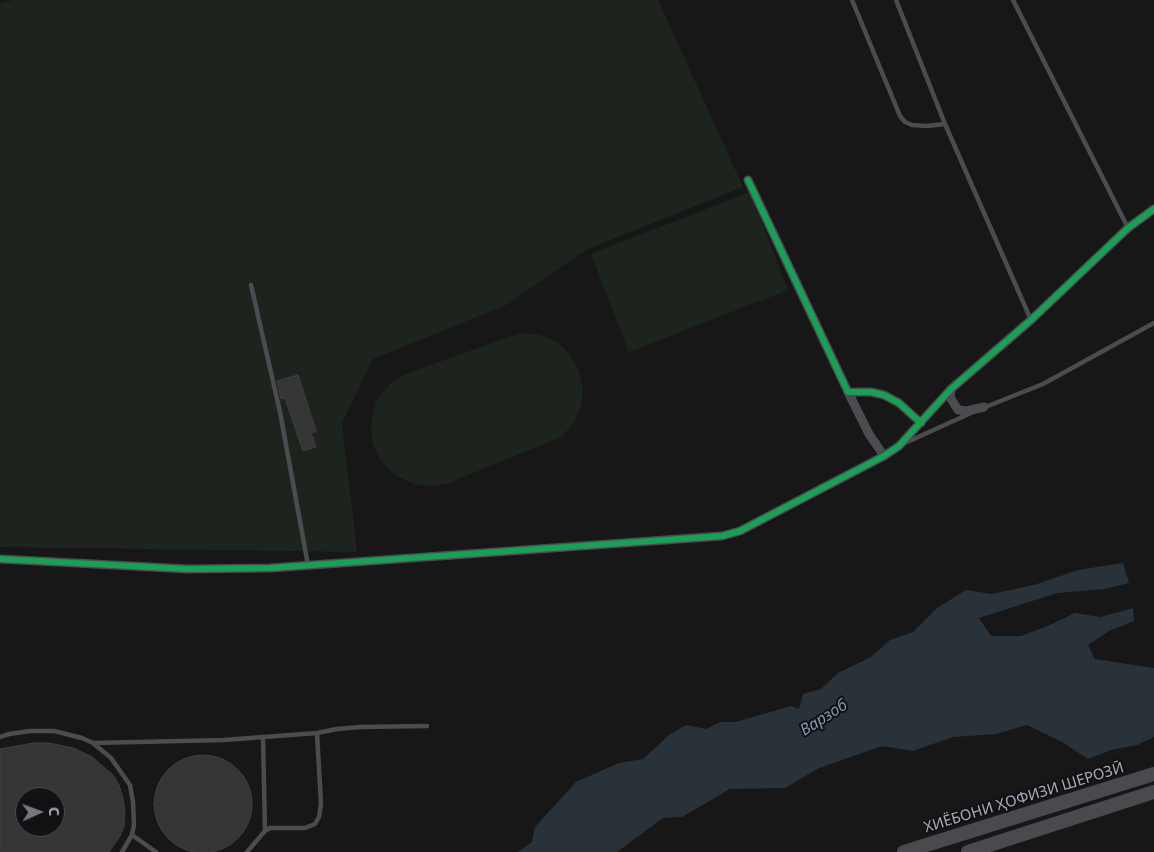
<!DOCTYPE html>
<meta charset="utf-8">
<style>
body{margin:0}
#map{position:relative;width:1154px;height:852px;overflow:hidden;background:#171717;font-family:"Noto Sans",sans-serif}
canvas{display:block}
.north{position:absolute;left:15px;top:787px;width:50px;height:50px;box-sizing:border-box;background:#111113;border:1px solid #4d4f55;border-radius:50%;rotate:88deg;font-size:14px;font-weight:700;line-height:20px;text-align:center;color:#a8adb8}
.north::after{content:'';display:block;margin:auto;width:18px;height:22px;background:#757880;clip-path:polygon(50% 0,100% 100%,50% 72%,0 100%)}
</style>
<div id="map">
<canvas width="1154" height="852"></canvas>
<div class="north">С</div>
</div>
<script>
const context = document.querySelector('canvas').getContext('2d');
context.lineJoin = 'round';
function paint(path, color) { context.fillStyle = color; context.fill(path, 'evenodd'); }
const shape = rows => new Path2D(rows.map(r => 'M' + r).join(''));
function strokePath(path, color, width, dash) { context.strokeStyle = color; context.lineWidth = width; context.lineCap = dash ? 'butt' : 'round'; context.setLineDash(dash || []); context.stroke(path); }
function drawText(font, color, halo, rows, align = 'center') {
  context.font = font + ' "Noto Sans",sans-serif'; context.lineWidth = 4; context.setLineDash([]); context.textBaseline = 'middle'; context.strokeStyle = halo; context.fillStyle = color; for (const [text, x, y, turn = 0] of rows) {
    context.save(); context.translate(x, y); context.rotate((+turn || 0) * Math.PI / 180); context.textAlign = isNaN(turn) ? turn : align; if (halo) context.strokeText(text, 0, 0); context.fillText(text, 0, 0); context.restore();
  }
}
const green = shape([
 [13,0,658,0,743,187,588,249,506,305,373,359,342,423,357,552,0,547,0,4],
 [750,192,788,290,629,352,591,254],
 [520,333,540,335,557,342,570,355,579,371,583,389,581,407,573,424,561,437,449,483,431,486,413,484,395,475,381,461,372,442,371,422,376,402,388,386,405,374]
]);
const water = shape([
 [1123,563,1129,583,1105,589,1057,593,979,618,991,636,1021,636,1050,625,1075,613,1100,617,1133,608,1134,621,1109,631,1088,645,1095,659,1154,668,1154,737,1137,745,1111,750,1088,759,1062,742,1027,725,996,734,953,737,913,751,882,746,819,768,785,788,730,789,682,817,663,818,617,852,518,852,532,842,535,827,576,782,619,763,643,759,669,735,686,725,706,729,720,722,736,722,791,706,799,709,803,694,821,689,838,673,871,657,890,640,913,632,937,608,966,590,991,594,1034,585,1078,570]
]);
const building = shape([
 [298,375,316,431,311,433,316,447,303,451,285,398,281,399,277,381,298,375],
 [33,743,49,743,73,748,92,757,113,775,119,785,123,798,125,812,124,826,120,836,109,852,0,852,0,749,33,743],
 [25,797,55,797,55,827,25,827,25,797],
 '154 804a49 49 0 1 1 98 0a49 49 0 1 1-98 0Z'
]);
const lane = shape([
 [852,0,900,116,905,122,912,125,927,126,945,124],
 [896,0,945,124,1031,320],
 [1013,0,1128,228],
 [251,285,280,412,308,565],
 [983,408,1043,384,1154,323],
 [905,443,971,413],
 [0,737,9,734,30,731,54,731,82,738,93,743,111,758,130,785,133,802,134,825,132,835,122,852],
 [263,737,265,831],
 [93,743,224,740,317,733,337,729,360,727,427,726],
 [132,835,156,852],
 [247,852,265,831,270,828,305,828,315,824,319,817,321,804,317,733]
]);
const street = shape([
 [748,180,848,392,871,392,884,395,899,403,921,423],
 [951,389,950,397,958,410,967,411,984,407],
 [848,392,869,434,884,456],
 [0,559,188,569,270,568,722,536,740,531,884,456,899,446,951,389,1031,320,1128,228,1154,209]
]);
const secondary = shape([
 [904,852,1154,774],
 [968,852,1154,792]
]);
const cycleway = shape([
 [748,180,848,392,871,392,884,395,899,403,921,423],
 [0,559,188,569,270,568,722,536,740,531,884,456,899,446,951,389,1031,320,1128,228,1154,209]
]);
const streetNames = [
 ["ХИЁБОНИ ҲОФИЗИ ШЕРОЗӢ",1024,798,-17]
];
const waterNames = [
 ["Варзоб",824,718,-33]
];
paint(green, '#1d241e');
paint(water, '#2a3239');
paint(building, '#353536');
strokePath(building, '#3f4043', 1);
strokePath(lane, '#4b4c50', 4.5);
strokePath(street, '#4b4c50', 9);
strokePath(secondary, '#4a4a4e', 14);
strokePath(cycleway, '#1a9f57', 6);
drawText('15px', '#a8adb8', '#111113', streetNames);
drawText('italic 16px', '#7f9bb3', '#111113', waterNames);
</script>
